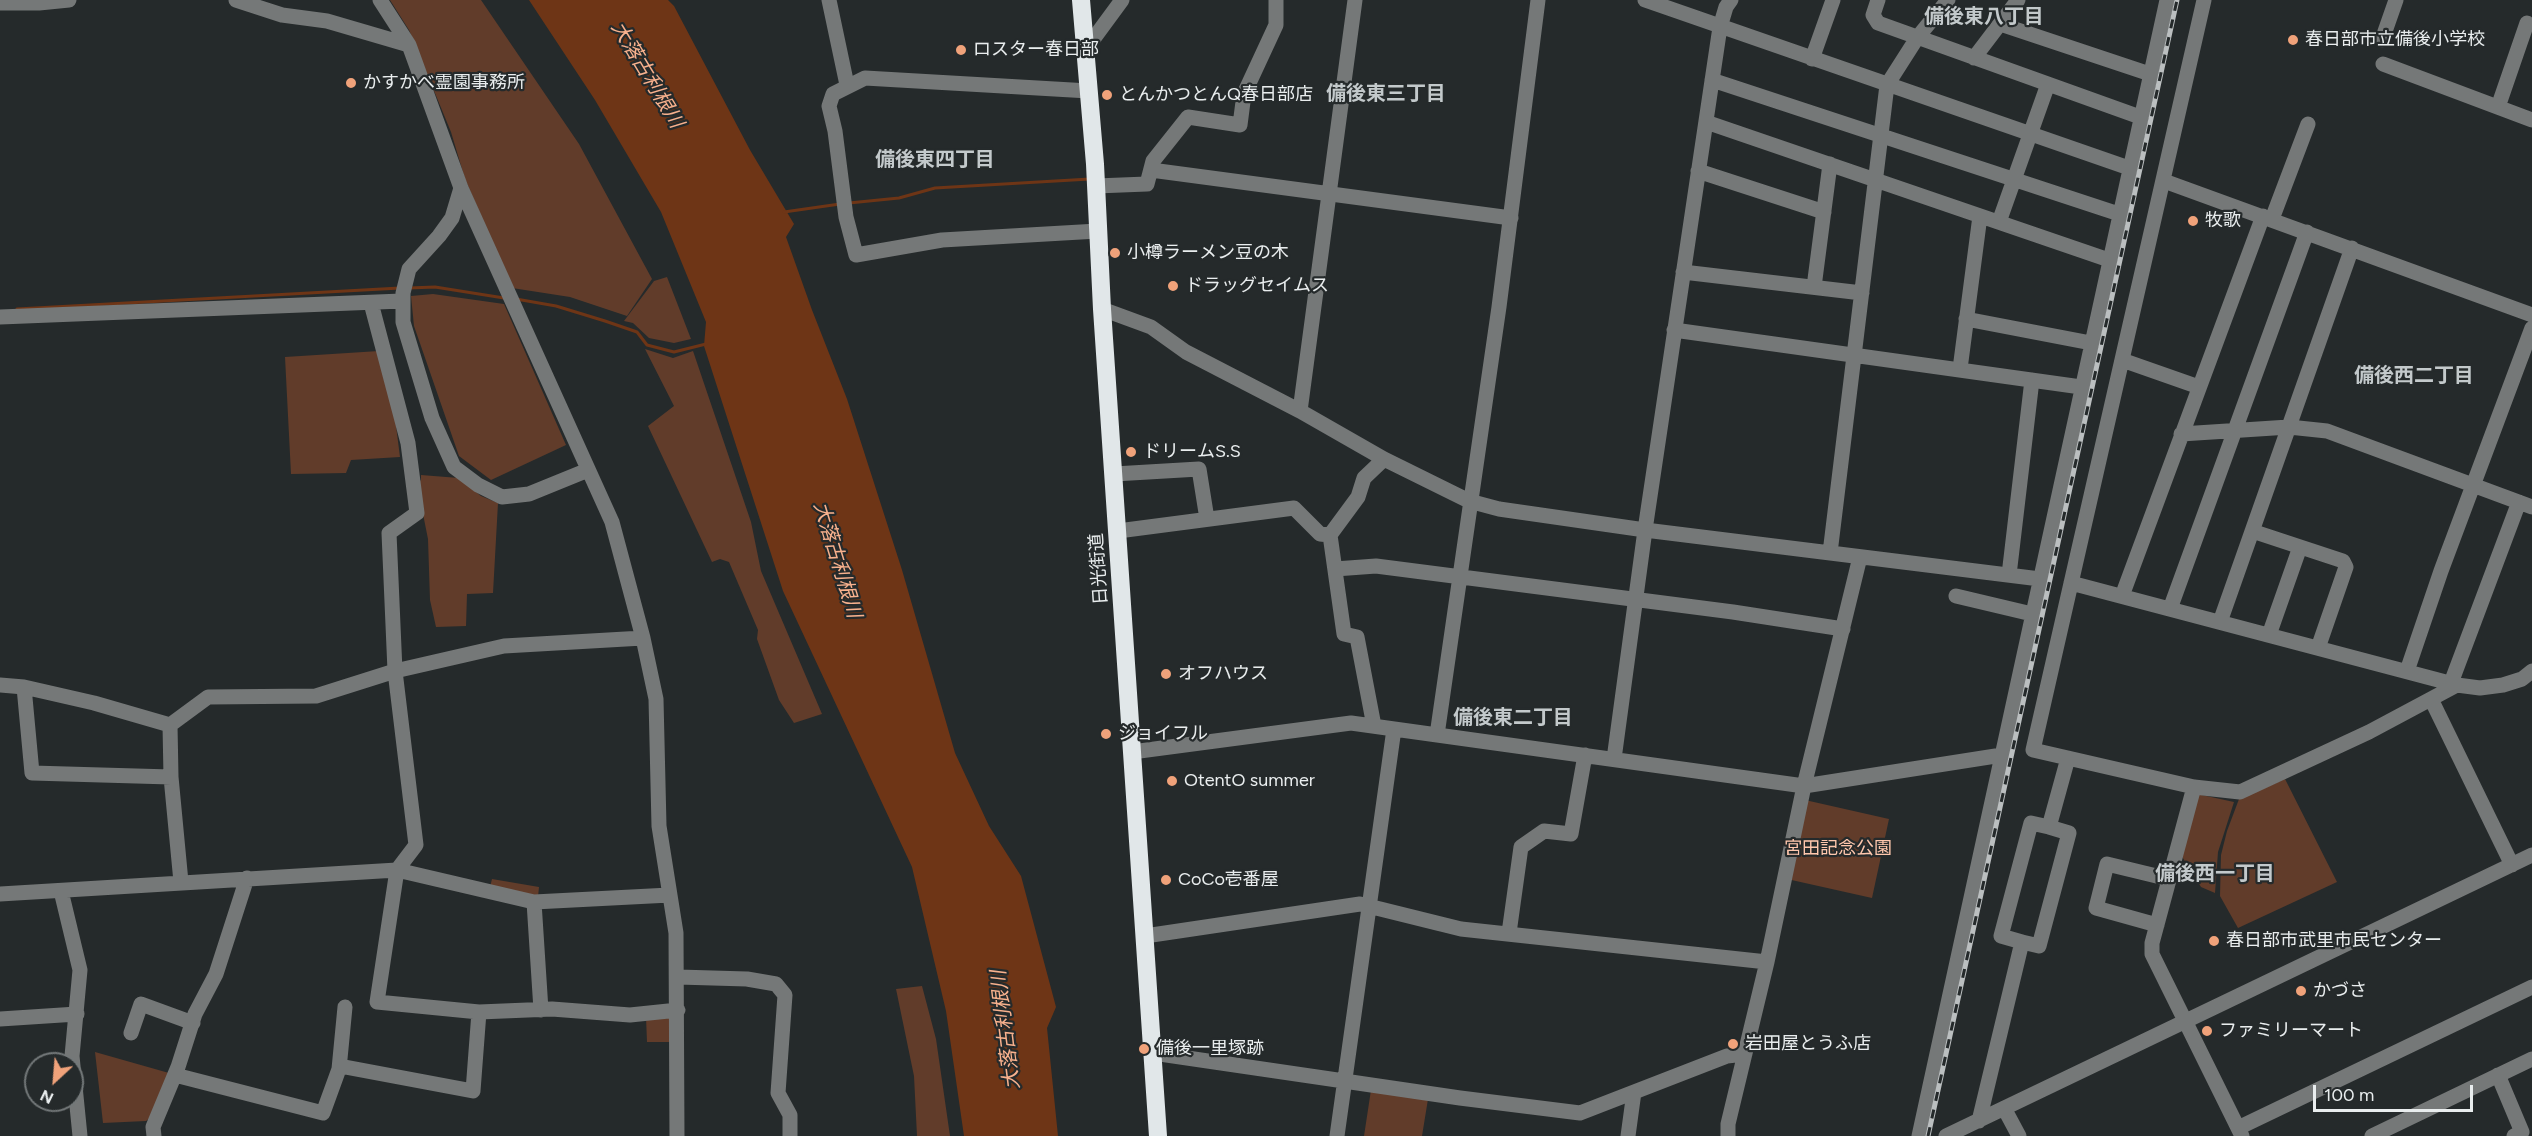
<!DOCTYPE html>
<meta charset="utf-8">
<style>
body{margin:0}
#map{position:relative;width:2532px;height:1136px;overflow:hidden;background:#252a2b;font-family:Figtree,sans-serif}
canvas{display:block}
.north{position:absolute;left:24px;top:1052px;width:60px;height:60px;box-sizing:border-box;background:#252a2b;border:2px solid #737879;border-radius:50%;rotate:206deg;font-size:16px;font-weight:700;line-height:24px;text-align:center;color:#e9edee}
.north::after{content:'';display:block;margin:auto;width:21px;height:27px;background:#f0a27a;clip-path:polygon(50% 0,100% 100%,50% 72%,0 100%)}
.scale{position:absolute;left:2313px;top:1085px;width:160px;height:27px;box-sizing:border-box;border:3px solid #e9edee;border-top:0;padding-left:8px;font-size:18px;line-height:21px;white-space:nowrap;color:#e9edee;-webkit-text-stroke:4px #252a2b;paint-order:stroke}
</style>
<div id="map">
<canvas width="2532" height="1136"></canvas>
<div class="north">N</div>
<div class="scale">100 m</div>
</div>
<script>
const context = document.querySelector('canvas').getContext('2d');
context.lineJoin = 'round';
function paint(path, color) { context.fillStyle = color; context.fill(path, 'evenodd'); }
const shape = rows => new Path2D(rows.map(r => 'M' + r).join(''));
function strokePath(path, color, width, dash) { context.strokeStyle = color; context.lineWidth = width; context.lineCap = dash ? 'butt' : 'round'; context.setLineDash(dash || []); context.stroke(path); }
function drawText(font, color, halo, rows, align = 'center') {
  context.font = font + ' Figtree,"Noto Sans JP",sans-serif'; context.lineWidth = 4.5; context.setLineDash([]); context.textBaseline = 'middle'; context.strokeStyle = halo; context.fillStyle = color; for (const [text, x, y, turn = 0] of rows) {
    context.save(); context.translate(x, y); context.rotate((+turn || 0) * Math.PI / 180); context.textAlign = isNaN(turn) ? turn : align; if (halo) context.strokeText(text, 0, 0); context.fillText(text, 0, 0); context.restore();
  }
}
const green = shape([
 [390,0,481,0,579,144,652,279,627,316,570,297,512,288,465,179,451,132,409,30],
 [667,277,691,339,674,343,649,338,633,323,624,321,654,281],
 [433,294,504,304,566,445,491,480,459,456,414,326,411,296],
 [645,349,673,358,693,351,751,522,761,571,822,714,794,723,779,700,757,639,758,630,729,562,720,559,712,562,648,426,674,406],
 [379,351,395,418,400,457,351,460,346,473,291,474,285,357],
 [421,475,459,478,481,496,498,503,493,593,467,594,466,626,436,627,430,600,428,539,417,484,421,480],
 [2285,779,2337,882,2238,928,2220,896,2221,855,2227,831,2239,799],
 [2197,794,2234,802,2218,852,2215,893,2201,887,2181,855],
 [1805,800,1889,819,1872,898,1787,879],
 [492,879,539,887,538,897,490,887],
 [922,986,936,1039,950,1136,917,1136,914,1076,896,989],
 [670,1015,674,1042,647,1042,646,1017],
 [95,1052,169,1073,150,1118,146,1121,103,1123],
 [1371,1090,1428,1099,1422,1136,1364,1136]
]);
const water = shape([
 [529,0,668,0,674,6,750,150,794,224,786,237,812,310,847,399,902,570,955,753,989,826,1021,876,1056,1007,1047,1028,1058,1136,964,1136,946,1011,912,867,783,591,704,346,706,322,661,212,595,100]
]);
const stream = shape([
 [849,203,899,198,935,188,1090,179],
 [784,212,840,204],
 [409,288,435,287,504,298],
 [516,299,556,306,605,321,637,332,647,345,674,352,706,344],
 [17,309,400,288]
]);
const minor = shape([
 [236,0,282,15,327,21,409,45],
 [380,0,409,45,461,188,612,522,643,638,656,699,659,826,676,933,677,1136],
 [829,0,847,85],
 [1645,0,2129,168],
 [1878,0,1873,15,1878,23,2140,117],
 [2204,0,2033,750,2194,787,2240,792,2369,732,2457,685],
 [0,3,39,3,69,0],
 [2000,24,2150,74],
 [2382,40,2396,0],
 [1086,49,1122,0],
 [1974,58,2018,0],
 [1812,59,1833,0],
 [2383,64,2532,120],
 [1712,80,2119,214],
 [1089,91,865,78,833,94,829,106,835,131,846,217,856,255,942,240,1098,231],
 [2498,107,2527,23],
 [1706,122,2109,260],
 [1151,170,1511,218],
 [1698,171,1824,212],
 [2164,181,2532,315],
 [1096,186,1147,184,1153,161,1188,117,1240,125,1244,94,1276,25,1276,0],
 [461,188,452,218,439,236,409,269,403,293,403,322,432,418,454,467,478,485,502,497,529,494,588,470],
 [2272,219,2308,124],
 [1999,222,2048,84],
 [1683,272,1862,293],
 [1814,287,1830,164],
 [371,303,408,443,417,513,389,533,395,671,416,845,397,870,377,1002,479,1012,552,1009,630,1015,678,1010],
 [1102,309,1151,327,1186,352,1300,411,1384,459,1469,501,1499,509,1645,530,2040,579],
 [0,317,402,301],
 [1966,319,2091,343],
 [1674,330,2081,387],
 [2122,360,2199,387],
 [1960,369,1980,216],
 [1300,411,1355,0],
 [2181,434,2289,427,2327,431,2532,507],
 [1114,474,1199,469,1207,519],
 [1118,531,1294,508,1320,534,1330,535],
 [2252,531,2343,561,2346,567,2318,648],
 [1830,553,1887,85,1917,38,1948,0],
 [1335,569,1376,566,1733,612,1843,629],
 [2009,575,2032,380],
 [2071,583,2457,685,2480,688,2503,685,2522,679,2532,671],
 [1956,596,2032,614],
 [2122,596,2263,216],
 [2170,609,2307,232],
 [2220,622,2352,248],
 [2269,635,2300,547],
 [2407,671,2441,571,2532,328],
 [2451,683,2519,502],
 [0,685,24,687,94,703,170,725],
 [24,687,32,773,171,777],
 [2431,699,2512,865],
 [170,725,208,697,316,696,395,671,504,646,643,638],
 [170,725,171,777,181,882],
 [1374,726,1357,637,1344,634,1330,535,1358,497,1364,478,1384,459],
 [1437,735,1499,307,1538,0],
 [1132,752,1351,723,1804,786,2002,755],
 [1614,759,1645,530,1720,27,1726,7,1731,0],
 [2194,787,2152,943,2152,954,2242,1136],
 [61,891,80,970,72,1056,80,1136],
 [0,894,397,870,534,902,670,895],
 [534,902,541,1010],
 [2157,925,2096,908,2107,864,2169,879],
 [1509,933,1521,847,1544,831,1571,834,1585,755],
 [1145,936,1360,904,1461,929,1767,962],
 [2022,942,2001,936,2031,823,2049,827],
 [678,977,747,979,776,984,785,995,778,1093,790,1115,790,1136],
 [0,1019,77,1014],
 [131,1033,141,1004,193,1023],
 [1153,1053,1460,1098,1580,1113,1727,1056,1745,1054],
 [339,1069,345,1007],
 [175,1075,323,1113,339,1069,345,1067,473,1091,479,1012],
 [2498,1075,2522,1132,2514,1136],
 [2004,1108,2019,1136],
 [1979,1121,2022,942,2039,946,2069,833,2049,827,2068,758],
 [2238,1128,2532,987],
 [154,1136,153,1127,178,1067,195,1014,216,974,247,878],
 [1337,1136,1394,729],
 [1628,1136,1634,1092],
 [1728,1136,1728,1124,1767,962,1804,786,1860,557],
 [1919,1136,2167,0],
 [1946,1136,2532,855],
 [2372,1136,2532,1059]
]);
const highway = shape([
 [1081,0,1095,164,1102,309,1158,1136]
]);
const rail = shape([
 [1928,1136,2177,0]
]);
const markers = [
 [2293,40,6,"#f0a27a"],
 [961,50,6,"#f0a27a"],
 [351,83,6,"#f0a27a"],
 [1107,95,6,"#f0a27a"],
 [2193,221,6,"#f0a27a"],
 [1115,253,6,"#f0a27a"],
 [1173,286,6,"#f0a27a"],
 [1131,452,6,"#f0a27a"],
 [1166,674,6,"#f0a27a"],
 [1106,734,6,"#f0a27a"],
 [1172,781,6,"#f0a27a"],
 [1166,880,6,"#f0a27a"],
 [2214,941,6,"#f0a27a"],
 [2301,991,6,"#f0a27a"],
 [2207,1031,6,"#f0a27a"],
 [1733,1044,6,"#f0a27a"],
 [1144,1049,6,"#f0a27a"]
];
const poiNames = [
 ["春日部市立備後小学校",2305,40],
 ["ロスター春日部",973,50],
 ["かすかべ霊園事務所",363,83],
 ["とんかつとんQ春日部店",1119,95],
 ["牧歌",2205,221],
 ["小樽ラーメン豆の木",1127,253],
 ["ドラッグセイムス",1185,286],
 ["ドリームS.S",1143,452],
 ["オフハウス",1178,674],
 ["ジョイフル",1118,734],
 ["OtentO summer",1184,781],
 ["CoCo壱番屋",1178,880],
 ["春日部市武里市民センター",2226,941],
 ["かづさ",2313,991],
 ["ファミリーマート",2219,1031],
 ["岩田屋とうふ店",1745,1044],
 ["備後一里塚跡",1156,1049]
];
const streetNames = [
 ["日光街道",1099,569,-94]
];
const parkNames = [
 ["宮田記念公園",1838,849]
];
const neighbourhoodNames = [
 ["備後東八丁目",1984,17],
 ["備後東三丁目",1386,94],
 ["備後東四丁目",935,160],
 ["備後西二丁目",2414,376],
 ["備後東二丁目",1513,718],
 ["備後西一丁目",2215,874]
];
const waterNames = [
 ["大落古利根川",647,75,59],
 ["大落古利根川",837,560,73],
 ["大落古利根川",1006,1030,-97]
];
paint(green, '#613c2a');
paint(water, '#6e3516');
strokePath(stream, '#6e3516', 3);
strokePath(minor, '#757878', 15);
strokePath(highway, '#e1e7e9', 18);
strokePath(rail, '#bbbfc0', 5);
strokePath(rail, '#252a2b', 3, [9]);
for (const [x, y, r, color] of markers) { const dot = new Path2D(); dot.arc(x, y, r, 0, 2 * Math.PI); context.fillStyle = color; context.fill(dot); strokePath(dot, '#252a2b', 2); }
drawText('18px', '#e9edee', '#252a2b', poiNames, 'left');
drawText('18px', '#e9edee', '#252a2b', streetNames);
drawText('18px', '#ffc7ad', '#252a2b', parkNames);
drawText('bold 20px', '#c3c9cb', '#252a2b', neighbourhoodNames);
drawText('italic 20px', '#f8b18d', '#252a2b', waterNames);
</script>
